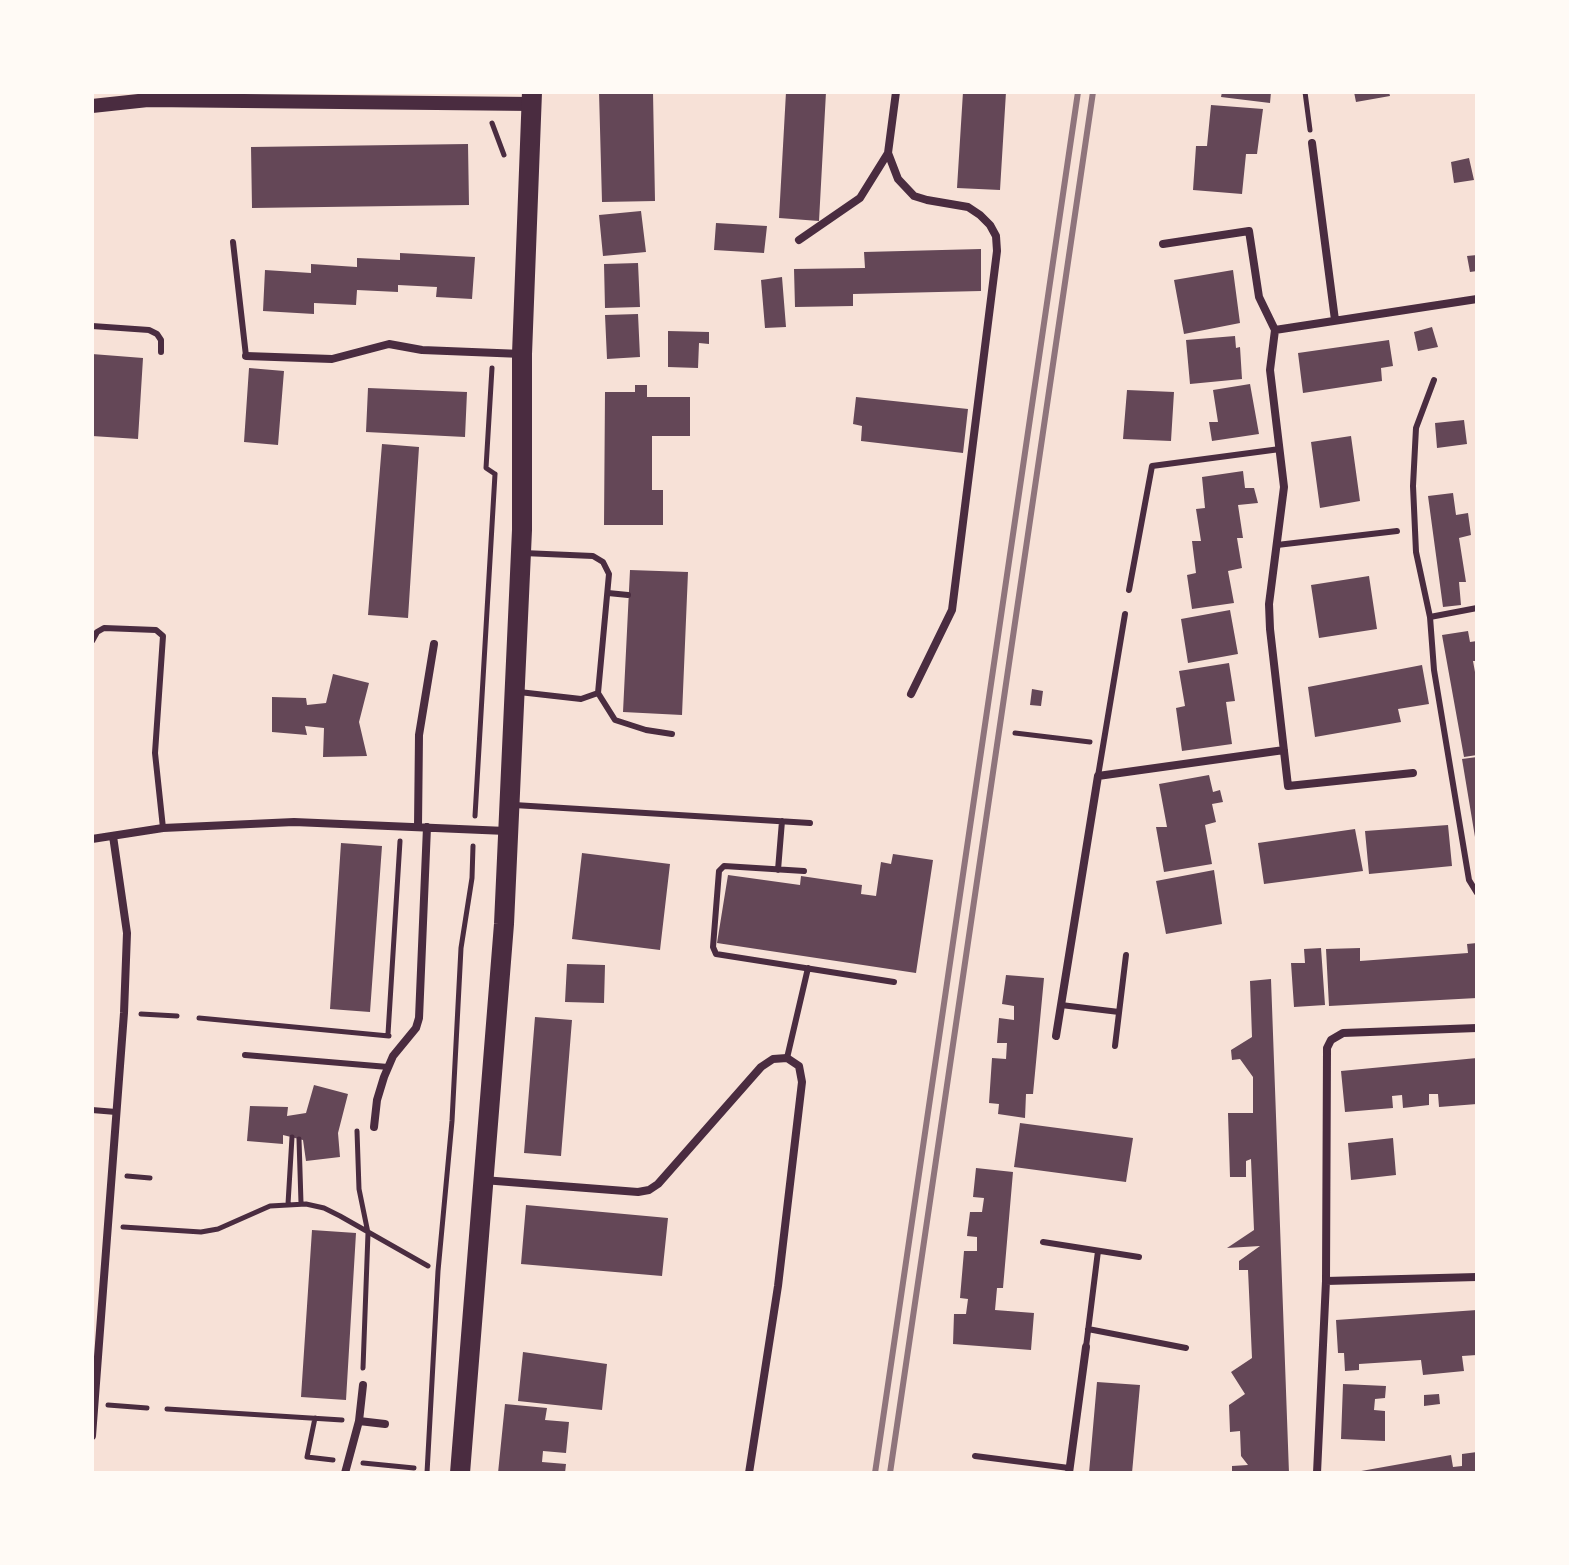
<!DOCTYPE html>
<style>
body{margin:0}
#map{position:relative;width:1569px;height:1565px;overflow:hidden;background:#f7e1d7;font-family:"DM Sans",sans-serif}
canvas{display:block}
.frame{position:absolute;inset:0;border:94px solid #fffaf5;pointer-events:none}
</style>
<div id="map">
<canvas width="1569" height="1565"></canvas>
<div class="frame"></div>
</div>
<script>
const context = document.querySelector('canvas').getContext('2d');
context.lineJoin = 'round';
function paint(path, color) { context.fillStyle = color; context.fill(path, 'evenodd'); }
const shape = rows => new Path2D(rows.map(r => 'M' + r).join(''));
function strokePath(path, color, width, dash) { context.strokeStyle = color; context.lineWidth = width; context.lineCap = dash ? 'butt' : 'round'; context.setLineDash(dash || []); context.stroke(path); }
const building = shape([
 [599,92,653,92,655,201,602,202],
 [786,92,826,92,819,221,779,218],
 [963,92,1006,92,1000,190,957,188],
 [1222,92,1271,92,1270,103,1221,97],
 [1354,92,1389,92,1390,96,1356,102],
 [1211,105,1263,109,1257,154,1246,154,1242,194,1193,190,1196,146,1207,146],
 [468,144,469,205,252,208,251,147],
 [1469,158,1474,180,1454,183,1451,162],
 [641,211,646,252,603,256,599,215],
 [716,223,767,226,764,253,714,250],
 [981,249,981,291,853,294,853,306,795,307,794,269,865,268,864,252],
 [400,253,475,257,472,299,436,297,437,287,398,285,398,292,357,290,356,305,314,303,314,314,263,311,265,270,311,273,311,264,357,267,357,258,400,260],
 [1477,255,1477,271,1470,272,1467,256],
 [638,263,640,307,605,308,604,264],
 [1233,270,1240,323,1184,334,1174,280],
 [782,277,786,327,765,328,761,280],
 [638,314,640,357,607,359,605,315],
 [1432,327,1438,347,1418,351,1414,332],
 [668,331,709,332,709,344,699,343,698,368,668,367],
 [1235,336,1236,348,1240,347,1242,379,1190,384,1186,340],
 [1389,340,1393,366,1381,368,1382,381,1303,393,1298,353],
 [92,354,143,358,138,439,92,436],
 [249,368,284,371,278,445,244,442],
 [1250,384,1259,434,1212,441,1209,422,1218,422,1213,390],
 [635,385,647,385,647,397,690,397,690,436,652,436,652,490,663,490,663,525,604,525,605,392,635,392],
 [368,388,467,392,465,437,366,432],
 [1127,390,1174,392,1171,441,1123,439],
 [856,397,968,409,963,453,861,441,862,426,853,424],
 [1464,420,1467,444,1437,448,1435,423],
 [1351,436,1360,501,1320,508,1311,442],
 [382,444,419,447,408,618,368,615],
 [1243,471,1245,488,1254,488,1258,503,1238,505,1243,538,1237,538,1242,568,1228,571,1234,603,1192,609,1187,575,1196,573,1192,541,1201,541,1196,509,1205,508,1202,477],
 [1453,493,1456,515,1468,513,1471,535,1459,538,1466,582,1459,582,1461,605,1443,607,1428,496],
 [630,570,688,572,682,715,623,712],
 [1369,576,1377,629,1319,638,1311,585],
 [1230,610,1238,654,1188,663,1181,619],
 [1468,631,1470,642,1477,641,1477,661,1473,661,1477,683,1477,755,1464,757,1442,635],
 [1229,663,1235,701,1226,702,1232,744,1182,751,1176,708,1185,706,1179,671],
 [1422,665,1429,704,1398,709,1401,722,1315,737,1308,687],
 [333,674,369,683,359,722,367,756,323,757,324,728,305,726,307,735,272,732,272,697,306,698,307,705,326,703],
 [1032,689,1043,691,1041,706,1030,705],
 [1477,757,1477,837,1475,837,1462,759],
 [1209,775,1213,792,1220,790,1223,802,1212,804,1216,822,1205,825,1212,864,1164,872,1156,827,1167,827,1159,784],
 [1448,825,1452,866,1369,874,1365,831],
 [1355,829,1363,871,1264,884,1258,843],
 [341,843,382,846,370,1012,330,1009],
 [582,853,670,864,660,950,572,939],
 [893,854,933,860,916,973,717,943,728,875,800,885,801,876,862,885,861,894,876,896,881,862,891,864],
 [1214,870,1222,924,1166,934,1156,881],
 [1477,943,1477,998,1329,1006,1326,949,1360,948,1360,961,1468,953,1467,944],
 [1321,948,1325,1005,1294,1007,1291,963,1305,963,1304,949],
 [567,964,605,965,604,1003,565,1002],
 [1006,975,1044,978,1033,1094,1026,1094,1025,1118,998,1114,999,1104,989,1103,992,1058,1006,1059,1007,1043,997,1043,999,1018,1014,1020,1014,1006,1002,1004],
 [1271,979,1289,1473,1232,1473,1232,1466,1248,1465,1241,1456,1240,1431,1230,1432,1229,1405,1245,1394,1231,1372,1252,1358,1248,1270,1239,1270,1239,1261,1260,1246,1227,1248,1254,1230,1251,1159,1246,1161,1246,1177,1230,1177,1228,1113,1253,1113,1253,1077,1240,1059,1232,1060,1231,1050,1252,1037,1250,981],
 [535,1017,572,1020,561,1156,524,1153],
 [1477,1058,1477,1104,1439,1107,1438,1094,1429,1094,1429,1105,1403,1108,1402,1095,1392,1096,1393,1108,1345,1112,1341,1071],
 [314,1085,348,1094,338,1133,340,1157,306,1161,303,1140,283,1135,283,1144,247,1141,250,1106,288,1107,287,1116,306,1113],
 [1020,1123,1133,1138,1126,1182,1014,1167],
 [1393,1138,1396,1175,1351,1180,1348,1143],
 [976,1168,1013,1172,1003,1288,997,1288,995,1310,1034,1313,1031,1350,953,1344,954,1314,966,1314,968,1299,960,1298,964,1251,977,1251,977,1237,967,1236,970,1212,982,1212,984,1198,973,1197],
 [526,1205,668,1218,662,1276,521,1264],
 [312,1230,356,1233,346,1400,301,1397],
 [1477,1310,1477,1355,1462,1356,1464,1371,1423,1375,1421,1360,1359,1364,1359,1370,1345,1371,1344,1353,1338,1353,1336,1320],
 [523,1352,607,1364,602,1410,518,1401],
 [1097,1382,1140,1385,1132,1473,1089,1473],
 [1343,1384,1386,1386,1385,1398,1375,1399,1374,1410,1385,1411,1385,1441,1341,1439],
 [1439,1394,1440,1404,1424,1406,1424,1395],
 [505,1404,547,1408,545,1420,569,1422,566,1453,543,1451,542,1462,566,1464,565,1473,498,1473],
 [1477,1452,1477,1473,1350,1473,1451,1455,1453,1467,1462,1466,1462,1454]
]);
const path = shape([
 [1305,92,1310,130],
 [492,123,504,155],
 [492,368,486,468,495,474],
 [1015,733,1090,742],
 [475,816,495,474],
 [141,1014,177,1016],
 [199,1018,389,1036],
 [388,1034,400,841],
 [357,1131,359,1189,368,1233,363,1368],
 [299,1139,301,1203],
 [127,1176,150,1178],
 [288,1204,292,1137],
 [123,1227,201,1232,218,1229,270,1206,306,1204,324,1208,340,1216,428,1266],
 [108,1405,147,1408],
 [167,1409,342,1420],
 [315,1418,307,1457,333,1460],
 [363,1463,414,1468],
 [427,1473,438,1271,452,1121,461,948,472,878,473,846]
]);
const service = shape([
 [233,242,246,356],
 [92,326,149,330,157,334,161,340,161,352],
 [1434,380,1416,428,1413,486,1416,552,1430,617,1434,670,1469,880,1477,893],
 [1277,545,1397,531],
 [1129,590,1152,466,1280,449],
 [608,593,628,595],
 [1430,617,1477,608],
 [92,641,97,632,104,628,156,630,163,636,155,753,163,828],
 [519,692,581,699,598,693,609,574,603,562,593,556,523,553],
 [598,693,615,720,646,730,672,734],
 [1098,776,1125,614],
 [514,805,810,823],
 [778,870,782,821],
 [804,871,724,866,719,871,713,947,716,954,894,982],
 [1061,1005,1119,1012],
 [1115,1046,1126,955],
 [245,1055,388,1067],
 [787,1058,808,968],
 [92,1110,116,1112],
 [1043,1242,1139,1257],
 [1088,1329,1186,1348],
 [1086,1347,1098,1251],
 [975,1456,1069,1468]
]);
const minor = shape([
 [896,92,888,153,898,179,914,196,927,200,968,207,980,215,990,225,996,236,997,251,952,610,911,694],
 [1312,143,1335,320],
 [799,240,860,198,888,153],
 [1163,244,1249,231,1259,297,1275,330],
 [246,356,332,359,389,344,422,350,522,354],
 [1413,773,1288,786,1270,629,1269,604,1284,487,1270,370,1275,330,1477,299],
 [418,826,419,735,434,644],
 [92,839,163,828,294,822,506,831],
 [1056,1036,1098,776,1284,750],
 [374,1127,377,1100,384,1077,393,1056,416,1028,419,1018,427,827],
 [483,1180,638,1192,649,1190,658,1184,761,1067,773,1059,787,1058,799,1066,802,1082,778,1286,749,1473],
 [1326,1281,1477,1277],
 [359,1421,385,1424],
 [92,1436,124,1013,127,933,113,836],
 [345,1473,359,1421,363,1385],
 [1069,1473,1086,1347],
 [1317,1473,1326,1281,1327,1048,1331,1040,1343,1033,1477,1028]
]);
const tertiary = shape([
 [92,106,148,100,532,104]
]);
const primary = shape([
 [460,1473,504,924,522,530,522,354,532,92]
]);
const rail = shape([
 [875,1473,1078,92],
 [890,1473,1093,92]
]);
paint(building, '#644757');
strokePath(path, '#4a2c40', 5);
strokePath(service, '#4a2c40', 6);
strokePath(minor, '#4a2c40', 8);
strokePath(tertiary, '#4a2c40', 14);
strokePath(primary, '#4a2c40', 20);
strokePath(rail, '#8f747c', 6);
</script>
